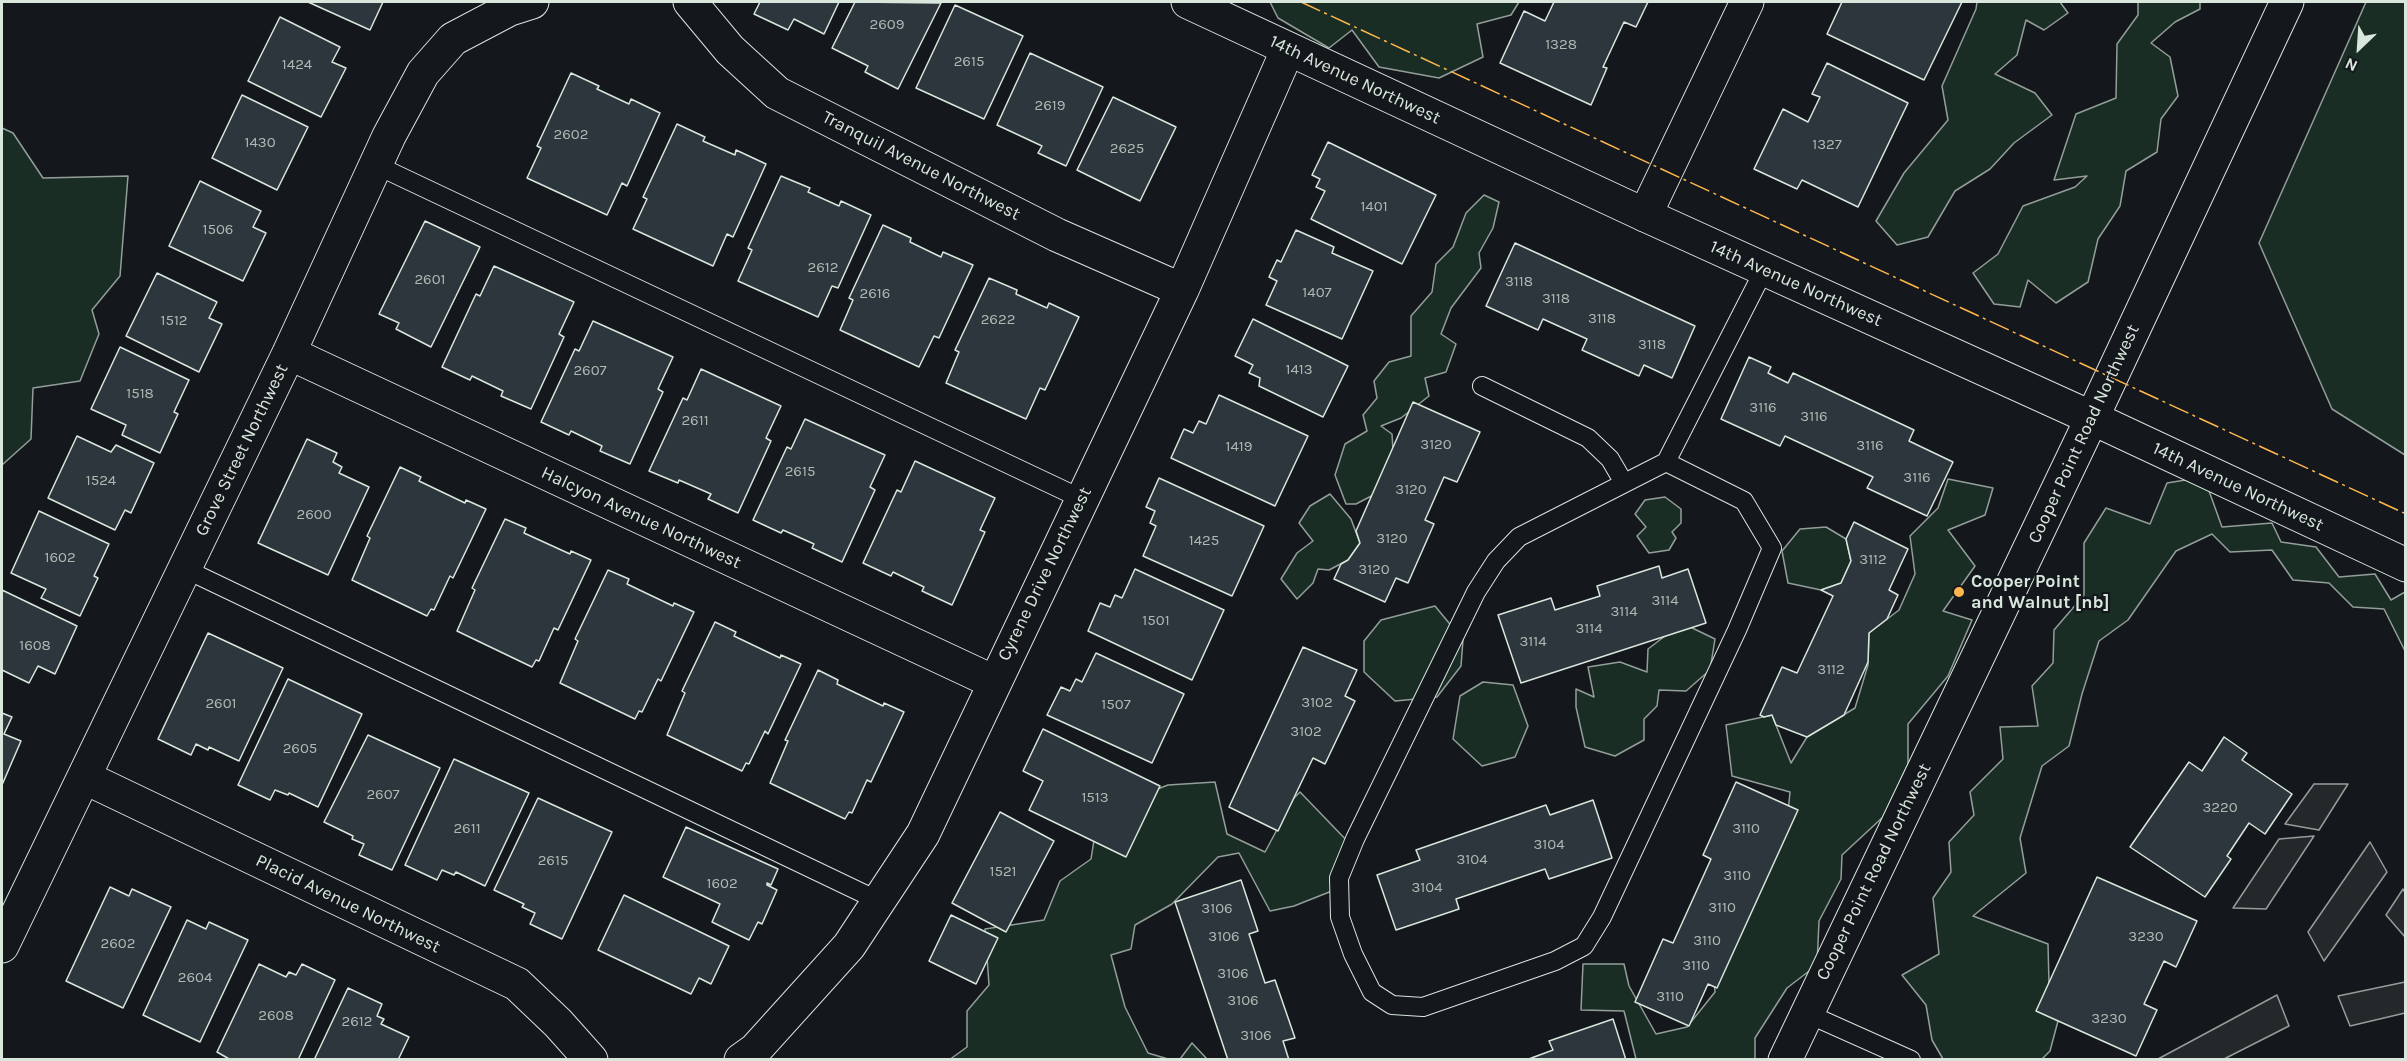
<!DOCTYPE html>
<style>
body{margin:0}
#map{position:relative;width:2407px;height:1061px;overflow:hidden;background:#14181c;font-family:Karla,sans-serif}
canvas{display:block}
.frame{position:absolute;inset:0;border:3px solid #d8e6dc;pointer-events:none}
.north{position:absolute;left:2329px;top:18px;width:60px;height:60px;-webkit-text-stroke:4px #14181c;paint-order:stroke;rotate:205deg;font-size:16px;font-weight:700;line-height:24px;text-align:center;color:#d8e6dc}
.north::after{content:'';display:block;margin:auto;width:21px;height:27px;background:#d8e6dc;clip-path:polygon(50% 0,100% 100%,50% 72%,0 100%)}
</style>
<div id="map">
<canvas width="2407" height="1061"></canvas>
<div class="frame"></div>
<div class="north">N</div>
</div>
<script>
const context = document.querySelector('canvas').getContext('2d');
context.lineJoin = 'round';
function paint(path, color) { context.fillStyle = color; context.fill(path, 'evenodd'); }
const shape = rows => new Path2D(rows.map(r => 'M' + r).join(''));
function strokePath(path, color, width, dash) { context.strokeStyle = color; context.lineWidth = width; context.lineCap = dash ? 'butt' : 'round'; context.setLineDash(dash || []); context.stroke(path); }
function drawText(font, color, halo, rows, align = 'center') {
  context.font = font + ' Karla,sans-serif'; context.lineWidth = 4.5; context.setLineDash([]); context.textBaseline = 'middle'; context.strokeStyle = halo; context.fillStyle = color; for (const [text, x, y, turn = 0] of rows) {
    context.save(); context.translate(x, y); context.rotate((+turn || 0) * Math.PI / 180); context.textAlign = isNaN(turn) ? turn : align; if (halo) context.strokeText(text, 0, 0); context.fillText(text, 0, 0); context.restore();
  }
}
const green = shape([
 [1270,2,1519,2,1511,15,1477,24,1483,57,1439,78,1379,67,1352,30,1329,48,1278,18,1270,2],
 [1977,2,2060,2,2068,13,2044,30,2026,20,2017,55,1995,74,2035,93,2052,115,2014,143,1990,169,1955,191,1928,237,1897,245,1876,221,1904,173,1948,120,1942,86,1976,9,1977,2],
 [2138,2,2200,2,2200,9,2175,22,2151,43,2170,57,2178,96,2161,119,2157,152,2126,171,2120,206,2098,239,2088,282,2056,303,2028,280,2020,307,1994,304,1973,273,1998,254,2023,206,2075,187,2087,176,2054,180,2076,114,2116,98,2117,44,2138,15,2138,2],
 [2366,2,2405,2,2405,455,2332,409,2259,243,2366,2],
 [2,128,13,133,43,178,128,176,120,276,92,310,99,334,80,381,33,388,31,439,2,465,2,128],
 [1484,195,1499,202,1493,228,1479,253,1481,268,1451,308,1441,334,1456,344,1446,372,1425,378,1429,396,1401,418,1381,426,1392,434,1394,466,1379,492,1356,504,1346,504,1335,475,1345,444,1367,431,1363,415,1377,398,1374,381,1389,362,1411,356,1411,316,1432,292,1436,264,1453,247,1466,213,1484,195],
 [2204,477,2222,527,2272,523,2281,542,2316,547,2339,577,2375,574,2391,600,2405,592,2405,651,2384,609,2353,607,2329,583,2293,580,2272,550,2230,552,2212,534,2176,551,2128,620,2099,641,2082,694,2069,746,2042,766,2020,838,2026,873,1973,916,2048,944,2049,984,2058,1021,2050,1051,2042,1059,1943,1059,1932,1040,1926,1005,1902,975,1939,954,1933,898,1951,872,1949,842,1974,815,1970,792,2003,759,2000,727,2038,726,2032,686,2053,663,2054,630,2084,595,2084,543,2106,508,2150,524,2167,483,2204,477],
 [1948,479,1993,488,1985,515,1948,530,1975,566,1943,611,1972,620,1948,676,1908,724,1908,764,1883,817,1842,855,1841,879,1819,921,1817,965,1787,988,1755,1038,1755,1059,1636,1059,1624,1011,1581,1010,1583,964,1624,964,1629,986,1656,1034,1687,1027,1715,992,1711,944,1786,833,1790,792,1732,776,1726,725,1772,715,1791,763,1807,737,1855,708,1868,665,1869,633,1899,610,1915,574,1910,536,1938,508,1948,479],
 [1330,494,1351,519,1360,543,1348,560,1329,570,1318,569,1313,583,1297,599,1281,579,1297,553,1313,541,1299,523,1310,506,1330,494],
 [1665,497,1681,509,1681,523,1672,532,1676,538,1669,550,1649,553,1637,536,1646,527,1635,514,1645,500,1665,497],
 [1826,527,1846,539,1851,561,1841,583,1821,590,1788,583,1782,551,1800,529,1826,527],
 [1435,606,1463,640,1461,666,1437,697,1395,701,1364,672,1364,641,1381,620,1435,606],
 [1682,623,1715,639,1710,670,1686,691,1659,690,1657,706,1644,719,1644,740,1615,756,1585,747,1576,707,1576,689,1594,697,1588,667,1620,662,1647,672,1648,649,1682,623],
 [1483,682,1513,685,1528,726,1515,757,1482,766,1453,739,1460,696,1483,682],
 [1215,782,1227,834,1265,852,1294,798,1300,792,1352,846,1342,887,1294,906,1270,911,1239,853,1218,857,1172,904,1135,925,1131,949,1111,955,1125,1007,1148,1053,1168,1059,949,1060,967,1047,967,1011,989,985,985,929,1044,920,1060,881,1091,859,1095,834,1132,799,1168,785,1215,782],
 [1192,1043,1207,1059,1180,1059,1192,1043]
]);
const parking = shape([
 [2314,784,2348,784,2319,830,2285,824,2314,784],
 [2314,836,2266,909,2233,908,2279,839,2314,836],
 [2370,842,2387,872,2324,961,2308,932,2370,842],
 [2403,889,2405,893,2405,937,2386,915,2403,889],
 [2405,982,2405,1013,2350,1026,2338,996,2405,982],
 [2277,995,2289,1026,2224,1059,2158,1059,2277,995]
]);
const building = shape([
 [308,2,383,2,370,30,308,2],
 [760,2,839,2,824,34,794,19,788,30,754,14,760,2],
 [855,2,941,3,898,89,865,72,868,66,832,48,855,2],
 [1554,2,1648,2,1636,27,1624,22,1603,67,1607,68,1591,105,1500,63,1524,11,1545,21,1554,2],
 [1842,2,1962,2,1924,80,1827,34,1842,2],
 [955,5,1023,36,984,119,916,88,955,5],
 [280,17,340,47,332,62,346,68,321,117,248,81,280,17],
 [1030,53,1103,87,1066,166,1038,153,1042,146,997,125,1030,53],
 [1827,63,1908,103,1858,207,1802,180,1797,189,1754,169,1783,109,1808,122,1820,97,1812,94,1827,63],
 [571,73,599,86,597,89,629,104,631,99,660,113,627,186,622,183,607,215,527,178,541,148,537,146,571,73],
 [242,95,308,127,277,190,212,158,242,95],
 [1113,97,1176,127,1140,201,1077,170,1113,97],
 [677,124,705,137,703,141,735,155,736,150,766,164,733,237,727,234,713,266,633,229,647,199,643,197,677,124],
 [1328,142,1436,195,1402,264,1311,219,1325,191,1316,187,1320,179,1312,175,1328,142],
 [781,176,810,188,808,192,839,206,841,201,871,215,838,288,832,286,818,317,738,281,752,250,748,248,781,176],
 [200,181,261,211,253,227,266,233,243,281,169,246,200,181],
 [425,221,480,247,431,347,396,329,399,323,379,314,425,221],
 [883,225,911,238,910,242,941,257,943,252,973,265,939,338,934,336,919,367,840,330,853,300,849,298,883,225],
 [1296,230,1334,247,1332,253,1373,271,1342,339,1266,305,1277,281,1269,277,1277,260,1281,262,1296,230],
 [1515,243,1695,326,1672,378,1644,365,1639,376,1582,350,1587,339,1543,319,1538,330,1486,306,1515,243],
 [494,266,574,302,559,334,564,337,531,409,501,396,503,391,472,376,470,380,442,367,476,294,480,296,494,266],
 [157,273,217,302,209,318,222,324,199,372,126,336,157,273],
 [989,278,1017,290,1016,294,1047,308,1049,303,1079,317,1045,390,1040,388,1026,419,946,383,959,352,955,350,989,278],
 [1253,319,1348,366,1323,417,1259,386,1260,378,1249,373,1253,365,1235,356,1253,319],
 [593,321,673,357,658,389,663,392,630,464,600,451,602,446,571,431,569,435,541,422,575,349,579,351,593,321],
 [120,347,189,380,174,412,178,414,160,453,122,435,126,425,91,409,120,347],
 [1749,357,1771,367,1768,373,1788,383,1793,373,1914,430,1909,441,1953,462,1927,516,1867,488,1873,477,1785,436,1780,446,1721,419,1749,357],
 [701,369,781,406,766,438,771,441,738,513,708,499,711,494,679,480,678,483,649,471,683,398,687,400,701,369],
 [1219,395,1308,436,1275,506,1171,458,1184,429,1193,433,1199,421,1206,424,1219,395],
 [1413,402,1480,432,1457,482,1444,477,1425,520,1434,524,1408,583,1396,578,1385,602,1334,579,1341,564,1348,560,1360,543,1356,531,1413,402],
 [805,419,885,455,870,487,875,490,842,562,812,548,814,544,783,530,781,533,753,520,787,447,791,449,805,419],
 [77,436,111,452,116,445,154,463,131,513,125,510,115,530,48,498,77,436],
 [307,439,337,453,333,462,342,467,339,473,369,487,328,575,258,543,307,439],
 [915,461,995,498,980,530,985,532,952,605,922,591,924,587,893,572,891,576,863,563,897,490,901,492,915,461],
 [400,467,421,477,419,481,465,503,466,500,486,509,453,578,450,576,434,610,431,609,427,616,352,580,370,538,367,536,400,467],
 [1159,478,1264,526,1232,596,1143,556,1156,526,1150,523,1155,511,1146,507,1159,478],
 [39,511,109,544,94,576,98,578,80,616,41,598,46,589,11,573,39,511],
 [505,519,526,528,524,533,570,554,571,551,591,560,558,630,554,628,539,661,536,660,532,667,457,631,475,590,472,588,505,519],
 [1854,522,1908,549,1889,590,1898,595,1887,619,1869,633,1868,662,1844,715,1807,737,1776,725,1772,715,1764,717,1760,715,1782,667,1797,673,1833,596,1821,590,1841,583,1851,561,1846,539,1854,522],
 [1659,566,1662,578,1688,569,1706,623,1521,683,1498,615,1551,598,1555,610,1600,596,1597,586,1659,566],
 [1135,569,1224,610,1192,680,1088,631,1100,603,1110,607,1115,595,1122,598,1135,569],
 [608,570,629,579,627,584,673,606,674,603,694,612,661,681,658,679,642,712,639,711,635,719,560,683,578,641,575,639,608,570],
 [2,590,77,626,55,674,38,666,29,683,2,670,2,590],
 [715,622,736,632,734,636,780,658,781,655,801,664,768,734,765,731,749,764,746,763,742,771,667,735,685,693,682,691,715,622],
 [208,633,283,668,239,761,209,747,208,750,196,744,191,755,158,739,208,633],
 [1303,647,1357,670,1345,696,1355,701,1325,764,1313,758,1278,831,1229,807,1303,647],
 [1096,653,1184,694,1152,763,1047,715,1061,687,1070,691,1076,679,1082,682,1096,653],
 [818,670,838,680,837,684,883,706,884,703,904,712,871,782,867,780,852,813,849,812,845,819,770,783,788,741,785,740,818,670],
 [288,679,362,714,318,807,289,793,288,795,275,790,270,800,238,785,288,679],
 [2,713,12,717,4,734,21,741,2,785,2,713],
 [1043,729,1160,786,1126,857,1029,810,1043,781,1023,771,1043,729],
 [368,735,440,768,392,870,359,855,364,844,352,839,353,836,324,822,368,735],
 [2224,737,2247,753,2242,760,2292,794,2265,834,2249,823,2227,856,2231,859,2205,897,2130,847,2189,762,2202,771,2224,737],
 [454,759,529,793,485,886,456,872,454,875,442,870,437,880,405,865,454,759],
 [1736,782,1798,810,1717,988,1708,984,1689,1026,1635,1002,1663,939,1673,943,1711,859,1703,855,1736,782],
 [538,798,612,832,562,939,530,924,535,913,522,907,524,904,494,890,538,798],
 [1593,800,1612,858,1549,879,1545,869,1456,899,1459,909,1396,930,1377,875,1420,860,1416,850,1546,805,1550,815,1593,800],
 [1000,812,1054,841,1006,932,952,903,1000,812],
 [686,827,778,869,771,885,767,883,767,885,777,890,762,924,758,922,749,940,712,922,720,904,663,877,686,827],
 [2097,877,2197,921,2176,967,2164,961,2144,1004,2157,1010,2136,1056,2036,1011,2097,877],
 [1241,880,1258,931,1249,934,1265,983,1275,980,1295,1038,1283,1041,1289,1060,1228,1060,1175,902,1241,880],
 [110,887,129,896,132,889,171,907,123,1008,66,981,110,887],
 [624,895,729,946,711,984,699,978,691,994,598,950,624,895],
 [951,915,998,938,976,984,929,961,951,915],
 [187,920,206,929,209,922,248,940,200,1042,143,1015,187,920],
 [259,964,286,977,289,972,296,975,302,964,335,980,298,1060,231,1060,217,1052,259,964],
 [348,988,382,1004,377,1016,384,1019,381,1024,409,1037,398,1060,314,1060,348,988],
 [1613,1019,1626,1060,1526,1060,1553,1050,1549,1041,1613,1019]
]);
const service = shape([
 [376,165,1082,499],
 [1482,386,1588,438,1610,459,1624,483],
 [1666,462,1744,501,1772,548,1737,630,1602,917,1584,946,1555,961,1423,1007,1392,1005,1372,992,1353,954,1340,917,1339,878,1355,839,1476,592,1496,561,1519,537,1666,462],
 [1666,462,1764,270],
 [185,569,879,901],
 [1806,1013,1911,1060]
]);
const minor = shape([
 [690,2,730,50,777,93,1057,235,1182,290],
 [1645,215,1747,2],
 [289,353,994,682],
 [84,777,517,984,558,1023,591,1060],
 [2,946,289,353,389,136,423,73,453,39,510,9,532,2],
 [741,1060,755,1050,849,946,923,834,1182,290,1288,49]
]);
const tertiary = shape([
 [1188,2,1645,215,2092,418,2406,565]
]);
const secondary = shape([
 [1785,1060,2092,418,2287,2]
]);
const power = shape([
 [1301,2,2406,514]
]);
const markers = [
 [1959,592,6,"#ffb74d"]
];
const numberNames = [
 ["2609",887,25],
 ["1328",1561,45],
 ["2615",969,62],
 ["1424",297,65],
 ["2619",1050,106],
 ["2602",571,135],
 ["1430",260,143],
 ["1327",1827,145],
 ["2625",1127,149],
 ["1401",1374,207],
 ["1506",218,230],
 ["2612",823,268],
 ["2601",430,280],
 ["3118",1519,282],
 ["1407",1317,293],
 ["2616",875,294],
 ["3118",1556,299],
 ["3118",1602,319],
 ["2622",998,320],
 ["1512",174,321],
 ["3118",1652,345],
 ["1413",1299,370],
 ["2607",590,371],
 ["1518",140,394],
 ["3116",1763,408],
 ["3116",1814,417],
 ["2611",695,421],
 ["3120",1436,445],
 ["3116",1870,446],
 ["1419",1239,447],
 ["2615",800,472],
 ["3116",1917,478],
 ["1524",101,481],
 ["3120",1411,490],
 ["2600",314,515],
 ["3120",1392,539],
 ["1425",1204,541],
 ["1602",60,558],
 ["3112",1873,560],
 ["3120",1374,570],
 ["3114",1665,601],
 ["3114",1624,612],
 ["1501",1156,621],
 ["3114",1589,629],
 ["3114",1533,642],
 ["1608",35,646],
 ["3112",1831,670],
 ["3102",1317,703],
 ["2601",221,704],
 ["1507",1116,705],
 ["3102",1306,732],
 ["2605",300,749],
 ["2607",383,795],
 ["1513",1095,798],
 ["3220",2220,808],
 ["2611",467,829],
 ["3110",1746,829],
 ["3104",1549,845],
 ["3104",1472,860],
 ["2615",553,861],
 ["1521",1003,872],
 ["3110",1737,876],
 ["1602",722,884],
 ["3104",1427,888],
 ["3110",1722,908],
 ["3106",1217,909],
 ["3106",1224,937],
 ["3230",2146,937],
 ["3110",1707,941],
 ["2602",118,944],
 ["3110",1696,966],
 ["3106",1233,974],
 ["2604",195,978],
 ["3110",1670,997],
 ["3106",1243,1001],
 ["2608",276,1016],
 ["3230",2109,1019],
 ["2612",357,1022],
 ["3106",1256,1036]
];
const streetNames = [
 ["14th Avenue Northwest",1355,80,25],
 ["Tranquil Avenue Northwest",921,166,27],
 ["14th Avenue Northwest",1796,284,24],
 ["Cooper Point Road Northwest",2084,434,-65],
 ["Grove Street Northwest",242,450,-64],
 ["14th Avenue Northwest",2238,487,25],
 ["Halcyon Avenue Northwest",641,518,25],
 ["Cyrene Drive Northwest",1045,574,-64],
 ["Cooper Point Road Northwest",1874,872,-64],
 ["Placid Avenue Northwest",348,904,26]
];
const poiNames = [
 ["Cooper Point",1971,582],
 ["and Walnut [nb]",1971,603]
];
paint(green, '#1a2d24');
strokePath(green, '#939e99', 1.5);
paint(parking, '#24282b');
strokePath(parking, '#939e99', 1.5);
paint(building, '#2c363c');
strokePath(building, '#d8e6dc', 1.5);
strokePath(service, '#d8e6dc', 20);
strokePath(minor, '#d8e6dc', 35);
strokePath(tertiary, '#d8e6dc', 35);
strokePath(secondary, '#d8e6dc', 35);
strokePath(service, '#14181c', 18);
strokePath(minor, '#14181c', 33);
strokePath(tertiary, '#14181c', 33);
strokePath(secondary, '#14181c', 33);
strokePath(power, '#ffb74d', 1.5, [21, 4.5, 3, 4.5]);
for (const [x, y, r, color] of markers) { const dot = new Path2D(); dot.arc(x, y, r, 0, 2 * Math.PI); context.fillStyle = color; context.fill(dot); strokePath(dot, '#14181c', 2); }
drawText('15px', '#adbab4', null, numberNames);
drawText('18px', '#d8e6dc', '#14181c', streetNames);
drawText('bold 18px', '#d8e6dc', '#14181c', poiNames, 'left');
</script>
